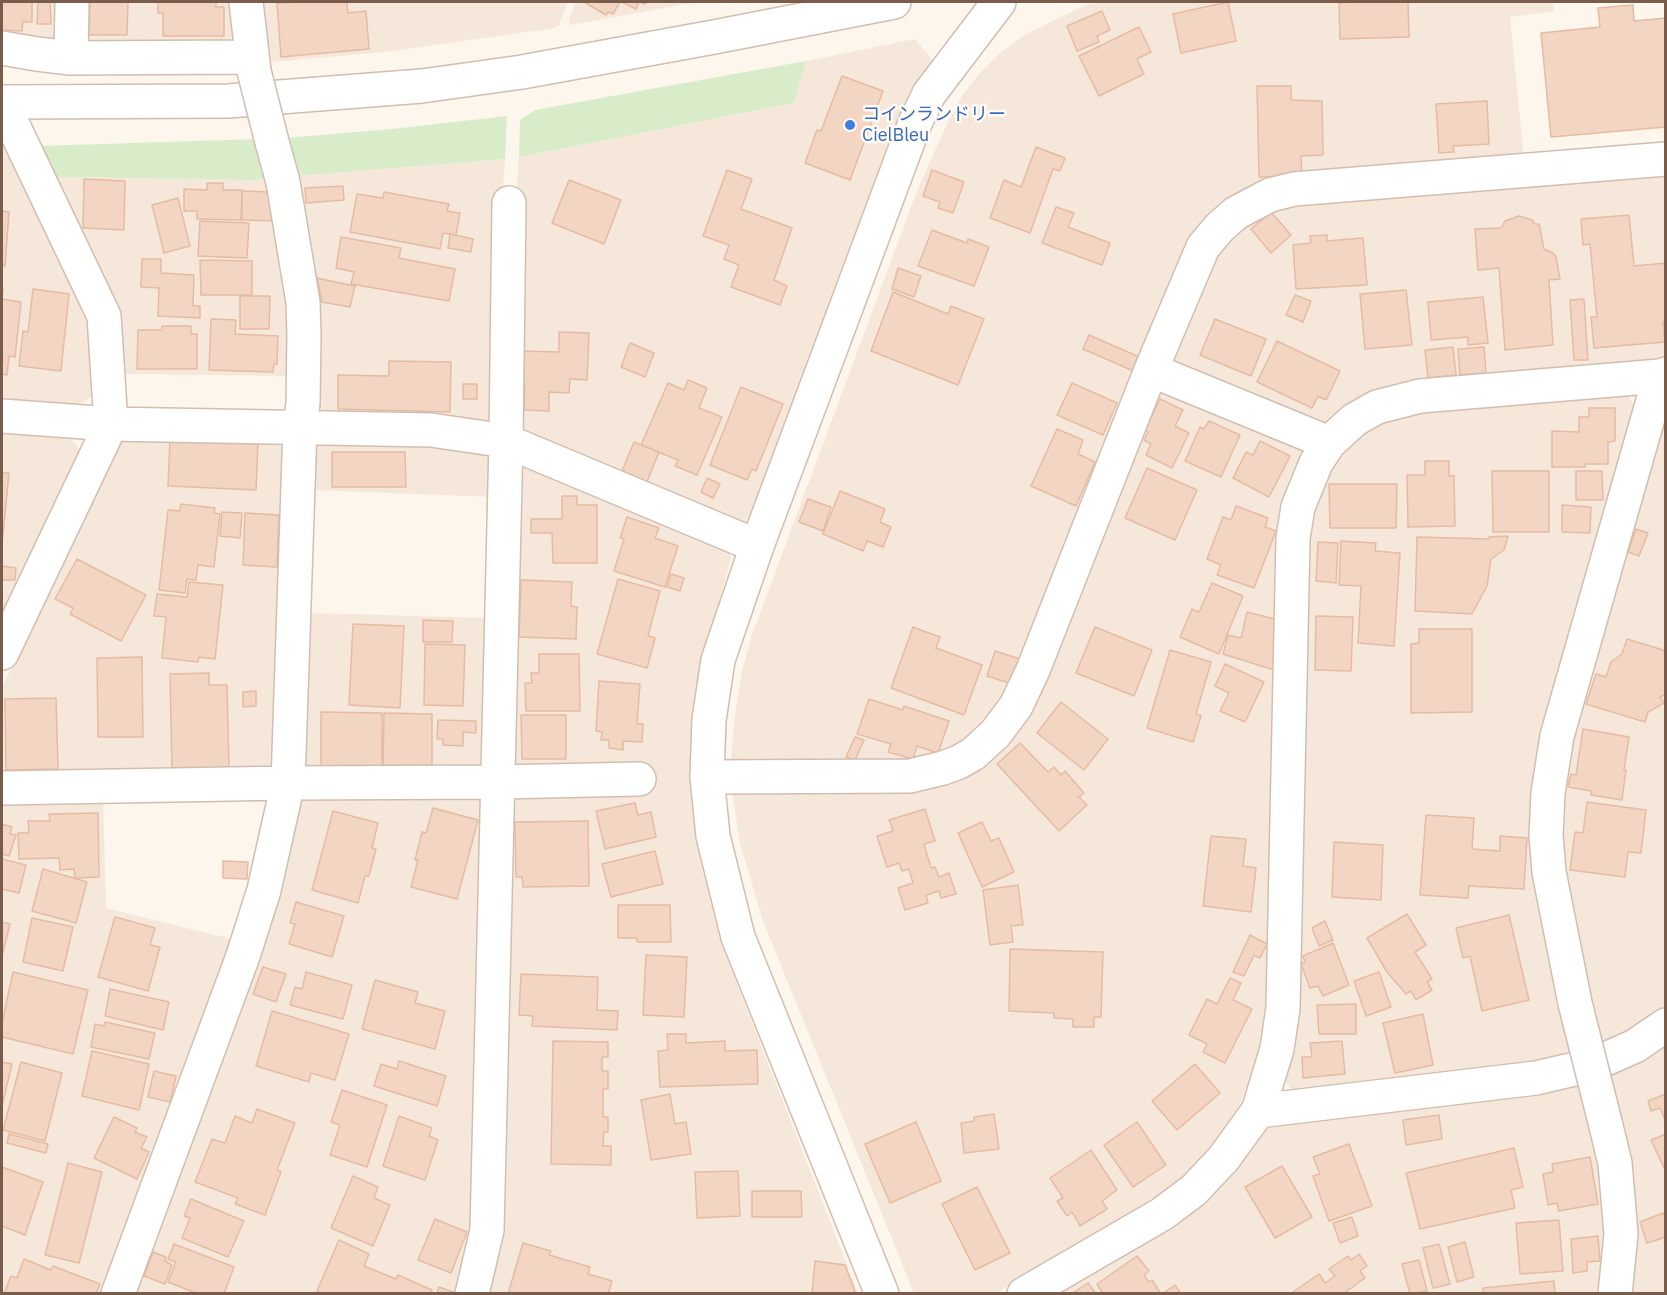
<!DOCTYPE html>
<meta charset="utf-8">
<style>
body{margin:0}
#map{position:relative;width:1667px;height:1295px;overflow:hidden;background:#fdf6ec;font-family:"IBM Plex Sans",sans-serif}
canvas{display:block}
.frame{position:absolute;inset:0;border:3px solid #7a5c4d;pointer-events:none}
</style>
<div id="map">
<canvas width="1667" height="1295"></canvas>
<div class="frame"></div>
</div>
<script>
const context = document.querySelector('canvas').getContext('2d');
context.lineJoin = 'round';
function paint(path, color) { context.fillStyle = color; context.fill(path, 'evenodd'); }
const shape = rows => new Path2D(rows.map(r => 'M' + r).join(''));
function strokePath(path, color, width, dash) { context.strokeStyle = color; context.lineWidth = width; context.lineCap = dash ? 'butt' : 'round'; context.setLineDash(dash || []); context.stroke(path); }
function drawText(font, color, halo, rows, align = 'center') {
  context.font = font + ' "IBM Plex Sans","Noto Sans JP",sans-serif'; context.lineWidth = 5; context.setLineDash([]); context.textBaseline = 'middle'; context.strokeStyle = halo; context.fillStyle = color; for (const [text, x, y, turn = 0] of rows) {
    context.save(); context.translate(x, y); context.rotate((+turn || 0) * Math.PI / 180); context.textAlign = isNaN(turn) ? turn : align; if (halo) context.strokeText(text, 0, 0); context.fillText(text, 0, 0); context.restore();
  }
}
const residential = shape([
 [2,2,59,2,59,37,44,47,2,38],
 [85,2,232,2,237,34,221,44,93,44,85,33],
 [260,2,568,2,559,25,555,28,385,52,270,62,264,58],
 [576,2,697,2,571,25,568,22],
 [1105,2,1553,2,1554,11,1510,17,1524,159,1243,199,1024,663,984,730,932,759,736,767,731,760,735,715,742,671,752,635,917,191,945,128,962,96,979,74,1001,52,1028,33,1086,5],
 [915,39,933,61,906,104,892,134,747,522,733,527,524,436,515,425,516,198,519,157,794,103,806,61],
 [2,141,4,141,90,323,93,395,78,407,2,401],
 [505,159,502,203,497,417,482,428,328,419,315,406,296,176],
 [1665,167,1665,362,1340,413,1323,425,1175,367,1170,351,1214,249,1274,204],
 [54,177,253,180,269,179,272,188,268,192,282,250,289,306,291,376,122,374],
 [1169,387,1301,442,1304,455,1288,482,1282,506,1269,999,1263,1041,1239,1106,1227,1127,1208,1154,1177,1184,1145,1207,996,1293,914,1293,763,921,740,843,732,792,911,786,1001,742,1152,392],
 [1627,395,1635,406,1545,723,1575,1055,1528,1067,1294,1093,1283,1078,1308,541,1310,521,1323,481,1345,446,1374,423,1412,411],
 [1665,408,1665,1005,1644,1022,1603,1045,1568,899,1563,862,1564,777,1586,680],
 [2,432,70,438,82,452,2,617],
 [122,436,271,437,286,453,275,766,261,775,2,779,2,687,43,606],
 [327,439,488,449,496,459,494,497,313,490,314,449],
 [526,458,725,546,731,558,703,661,692,729,698,837,721,943,858,1293,481,1294,505,803,517,770,507,759,513,465],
 [309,613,491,618,487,761,479,773,316,775,302,761,307,707],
 [477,791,487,802,476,1197,462,1293,135,1294,297,805,308,794],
 [103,797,106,908,235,940,101,1293,2,1293,2,801],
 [1665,1040,1665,1293,1628,1293,1630,1168,1618,1101,1610,1073],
 [1580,1083,1599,1157,1605,1210,1601,1293,1052,1294,1270,1127,1286,1121]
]);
const green = shape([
 [806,61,794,103,519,157,520,120,535,110],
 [507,116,505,159,296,176,286,138,392,129],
 [259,139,269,179,253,180,54,177,39,146]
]);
const building = shape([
 [2,2,32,2,32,22,23,22,22,31,2,30,2,2],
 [38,2,50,2,51,24,37,24,38,2],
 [90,2,128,2,127,35,89,35,90,2],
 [158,2,216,2,216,7,224,7,224,36,163,36,163,13,158,13,158,2],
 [299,2,347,2,348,13,366,11,369,49,281,57,277,3,299,2],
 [584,2,620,2,613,14,608,12,606,15,584,2],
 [622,2,647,2,645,4,639,2,636,9,622,2],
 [1228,2,1236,41,1181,53,1173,14,1228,2],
 [1353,2,1408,2,1409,37,1340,39,1339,3,1353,2],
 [1633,5,1634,21,1666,18,1666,127,1551,137,1541,33,1600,27,1598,8,1633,5],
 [1102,11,1110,30,1097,36,1099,42,1077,51,1067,26,1102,11],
 [1139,27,1151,52,1137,59,1144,74,1099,96,1079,56,1139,27],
 [842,76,883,91,850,180,805,163,817,130,821,131,842,76],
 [1257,86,1291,86,1291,100,1322,101,1323,155,1301,156,1302,176,1259,177,1257,86],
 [1487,101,1489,144,1453,146,1454,152,1439,153,1436,104,1487,101],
 [1036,147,1065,158,1060,171,1053,169,1030,233,990,218,1004,180,1021,187,1036,147],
 [727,170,752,179,741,209,792,228,774,280,787,286,780,305,731,287,739,265,724,259,729,245,703,236,727,170],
 [932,170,964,182,953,213,938,208,940,202,923,196,932,170],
 [84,179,125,181,124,230,83,228,84,179],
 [569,180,621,200,604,244,552,223,569,180],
 [207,183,223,183,223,190,242,190,241,220,197,219,197,211,184,211,184,189,207,190,207,183],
 [343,186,344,200,306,203,305,188,343,186],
 [242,191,268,192,274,221,242,220,242,191],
 [384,192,449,204,447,211,460,213,456,235,443,233,440,249,350,232,357,194,383,198,384,192],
 [178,198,190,246,164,253,152,205,178,198],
 [1056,207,1074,213,1068,227,1110,243,1102,265,1042,243,1056,207],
 [2,211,9,212,5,266,2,265,2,211],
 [1271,212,1291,235,1271,253,1251,229,1271,212],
 [1629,215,1634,266,1666,263,1666,322,1663,322,1665,342,1594,348,1591,317,1597,317,1590,244,1583,245,1581,219,1629,215],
 [1519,216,1532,220,1535,224,1539,224,1544,249,1553,253,1556,257,1560,279,1549,280,1553,345,1505,350,1499,268,1478,270,1475,229,1501,228,1505,221,1519,216],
 [200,221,249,223,247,258,198,256,200,221],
 [932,230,967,243,968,239,989,247,974,286,918,266,932,230],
 [450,234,473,239,471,252,448,248,450,234],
 [1327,235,1327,241,1363,238,1367,285,1296,289,1293,245,1311,243,1310,236,1327,235],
 [341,237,401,248,399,258,455,269,449,301,351,284,354,272,336,268,341,237],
 [142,259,161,259,161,273,194,275,193,306,200,306,200,318,158,316,159,288,141,287,142,259],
 [200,260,252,261,252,295,201,295,200,260],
 [898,268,921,276,914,297,892,289,898,268],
 [317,278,355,286,350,307,322,302,317,278],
 [2,288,3,289,2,299,21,302,15,357,9,356,7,375,2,374,2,288],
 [33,289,69,294,61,371,19,366,23,331,28,332,33,289],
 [1406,290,1412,345,1365,349,1360,294,1406,290],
 [893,292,948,314,951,306,984,319,958,385,871,351,893,292],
 [1295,295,1311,301,1303,322,1286,315,1295,295],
 [240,296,270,296,269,329,240,329,240,296],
 [1483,297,1488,343,1468,345,1468,337,1431,340,1428,302,1483,297],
 [1584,299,1588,360,1574,360,1570,300,1584,299],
 [211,319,236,320,235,334,278,336,277,364,274,364,273,372,209,370,211,319],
 [1215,319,1266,339,1251,376,1200,355,1215,319],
 [162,326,191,326,191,334,197,334,197,369,137,369,138,330,162,330,162,326],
 [559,332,589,333,587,380,570,379,569,393,549,392,549,411,524,410,525,384,521,384,522,351,559,352,559,332],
 [1089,335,1144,359,1138,373,1083,349,1089,335],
 [1277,341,1340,371,1326,400,1318,396,1312,408,1257,382,1277,341],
 [630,343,654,353,645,377,621,367,630,343],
 [1453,347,1456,375,1428,378,1425,350,1453,347],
 [1484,347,1486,373,1460,375,1458,349,1484,347],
 [389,361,451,362,450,412,338,409,338,375,389,376,389,361],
 [688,380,707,388,699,408,722,417,697,475,675,466,678,460,641,445,668,383,684,390,688,380],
 [1072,383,1117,403,1103,435,1057,415,1072,383],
 [463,384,477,384,477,399,463,399,463,384],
 [741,387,783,404,756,471,752,469,747,480,710,465,741,387],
 [1160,399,1183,410,1175,426,1189,433,1172,468,1146,455,1151,444,1144,440,1148,432,1145,430,1160,399],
 [1589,408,1615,408,1615,441,1608,442,1608,464,1585,464,1585,467,1552,467,1552,431,1579,432,1579,417,1589,417,1589,408],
 [1209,421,1240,435,1221,477,1185,461,1200,427,1204,429,1209,421],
 [1057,429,1083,440,1078,454,1095,462,1076,506,1031,486,1057,429],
 [170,439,258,443,256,490,168,486,170,439],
 [1260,441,1290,456,1269,497,1233,478,1246,452,1253,455,1260,441],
 [634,442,659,452,647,482,622,471,634,442],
 [332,452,405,452,406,487,332,487,332,452],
 [1425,461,1449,461,1449,476,1454,476,1455,526,1408,527,1407,475,1425,475,1425,461],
 [1147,468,1197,490,1175,540,1125,518,1147,468],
 [1492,471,1549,471,1549,532,1493,532,1492,471],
 [1576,471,1602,471,1603,500,1576,500,1576,471],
 [2,473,9,473,2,544,2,473],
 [707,478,720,484,713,498,701,492,707,478],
 [1329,484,1397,484,1396,528,1330,528,1329,484],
 [840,491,885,509,880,522,891,527,883,547,867,541,863,551,823,534,840,491],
 [562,496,577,496,577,505,597,505,597,563,553,563,552,533,531,533,531,519,562,519,562,496],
 [808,499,831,507,823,531,799,522,808,499],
 [181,504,215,508,214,513,220,514,214,567,198,565,196,580,187,579,185,593,159,590,168,510,180,511,181,504],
 [1562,505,1591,507,1590,533,1562,532,1562,505],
 [1236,506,1268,518,1265,527,1276,531,1254,588,1217,575,1221,565,1207,559,1223,517,1231,520,1236,506],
 [222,512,242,513,240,538,220,536,222,512],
 [245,513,279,515,277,567,243,565,245,513],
 [627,517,659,528,655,538,678,546,665,587,614,571,624,539,620,538,627,517],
 [1636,529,1648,533,1639,556,1628,552,1636,529],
 [1508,536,1504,550,1491,559,1487,586,1472,614,1415,611,1417,537,1489,539,1489,537,1508,536],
 [1341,541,1376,543,1375,551,1400,553,1394,646,1358,643,1361,586,1339,585,1341,541],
 [1318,542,1338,543,1336,583,1316,581,1318,542],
 [77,559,146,595,121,641,70,614,73,608,55,599,77,559],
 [2,566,16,568,15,580,2,580,2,566],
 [671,574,684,578,680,591,667,587,671,574],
 [618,579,660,591,648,636,655,638,647,668,597,654,618,579],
 [521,580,572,582,571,606,577,607,576,639,519,637,521,580],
 [189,582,223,585,215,659,199,657,198,662,162,658,166,617,154,616,157,594,187,597,189,582],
 [1212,583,1243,596,1219,654,1180,637,1192,609,1199,612,1212,583],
 [1247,612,1275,619,1274,670,1223,654,1228,635,1241,638,1247,612],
 [1316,616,1353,617,1351,671,1315,670,1316,616],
 [423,620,453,621,452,642,423,642,423,620],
 [353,624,404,626,400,708,349,705,353,624],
 [913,627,940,637,936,648,982,665,964,715,891,688,913,627],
 [1095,627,1152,650,1134,696,1076,673,1095,627],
 [1419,629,1472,629,1472,712,1411,713,1411,644,1419,643,1419,629],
 [1627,639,1666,651,1666,694,1660,697,1664,703,1648,712,1645,722,1586,704,1596,674,1606,677,1611,662,1622,654,1627,639],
 [425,644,465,645,463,706,424,705,425,644],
 [1170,650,1211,662,1196,714,1201,716,1193,742,1147,728,1170,650],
 [995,651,1020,659,1012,684,987,676,995,651],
 [539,654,579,654,580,711,526,711,525,683,532,683,531,673,539,673,539,654],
 [142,657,143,737,98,737,97,658,142,657],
 [1225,664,1264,682,1245,722,1220,711,1229,693,1215,686,1225,664],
 [209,673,209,685,227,685,229,771,172,772,170,674,209,673],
 [599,681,640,684,637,724,643,724,642,742,623,741,623,750,609,748,609,740,601,740,602,732,596,731,599,681],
 [256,691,256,706,243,707,243,692,256,691],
 [56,698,58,769,6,770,5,699,56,698],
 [869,699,903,710,904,706,949,721,938,753,917,746,913,759,888,752,891,744,857,734,869,699],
 [1061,702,1108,739,1084,770,1037,733,1061,702],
 [321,712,382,713,382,766,321,766,321,712],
 [384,713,432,714,432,767,383,766,384,713],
 [521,715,566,715,566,759,522,759,521,715],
 [438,720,476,721,476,733,463,732,463,746,443,745,443,739,437,739,438,720],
 [1583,729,1629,737,1624,770,1626,770,1622,800,1591,795,1591,791,1568,787,1571,774,1576,775,1583,729],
 [855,737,864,740,855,760,846,757,855,737],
 [1020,743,1048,772,1054,767,1061,775,1065,771,1084,793,1079,797,1087,805,1059,831,997,764,1020,743],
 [1587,802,1646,810,1641,853,1628,852,1625,877,1570,870,1575,832,1583,833,1587,802],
 [635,803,638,815,651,812,656,837,605,849,596,811,635,803],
 [433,808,478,820,457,899,411,887,418,860,415,860,422,832,426,833,433,808],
 [925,809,935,841,924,844,931,868,935,867,939,877,949,873,956,894,941,898,939,891,926,895,928,903,905,910,898,888,913,883,909,869,902,871,899,863,887,867,877,836,893,831,889,820,925,809],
 [333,811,378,823,372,848,376,849,369,876,365,876,358,903,312,890,333,811],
 [98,813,99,877,75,878,74,869,60,870,59,858,19,859,18,833,29,833,28,821,50,821,49,814,98,813],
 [1426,815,1474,818,1472,849,1500,851,1500,836,1527,838,1524,889,1469,886,1468,898,1420,895,1426,815],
 [588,821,589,886,523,887,522,877,516,877,515,822,588,821],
 [982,822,991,841,999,838,1014,872,982,887,958,833,982,822],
 [2,824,12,827,10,834,16,835,9,856,2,854,2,824],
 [1211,836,1246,839,1243,866,1256,868,1251,912,1203,906,1211,836],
 [1334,842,1383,845,1381,900,1332,897,1334,842],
 [655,851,663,884,611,897,602,864,655,851],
 [2,859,26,865,19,893,2,889,2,859],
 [223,861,248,862,247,879,223,878,223,861],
 [43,869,87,882,76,923,32,911,43,869],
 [1018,885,1023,925,1011,926,1013,942,990,945,983,890,1018,885],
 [296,902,344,916,332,957,289,944,295,924,290,923,296,902],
 [618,905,670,905,671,942,637,942,637,938,618,938,618,905],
 [1407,914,1426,945,1415,952,1432,979,1427,982,1432,990,1416,1000,1411,991,1406,994,1387,972,1367,938,1407,914],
 [1509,915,1529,1000,1482,1011,1470,956,1463,958,1456,928,1509,915],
 [115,917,155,928,150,945,160,947,148,991,98,977,115,917],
 [32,918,73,927,63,971,23,962,32,918],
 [1325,921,1333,940,1319,946,1312,928,1325,921],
 [2,922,10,924,2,956,2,922],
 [1250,935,1267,944,1260,958,1254,955,1244,976,1233,972,1250,935],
 [1333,943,1349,985,1323,996,1318,986,1310,988,1301,964,1305,962,1303,956,1333,943],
 [1010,949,1103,952,1101,1017,1094,1017,1094,1027,1073,1027,1073,1019,1054,1018,1054,1013,1009,1011,1010,949],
 [646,955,687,957,684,1017,643,1015,646,955],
 [263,967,286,974,276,1002,253,994,263,967],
 [13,972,88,990,73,1054,2,1037,2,1023,13,972],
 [306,972,352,985,343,1019,290,1005,295,987,302,989,306,972],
 [1379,972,1391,1007,1366,1016,1354,981,1379,972],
 [521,974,598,977,597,1010,618,1011,617,1030,532,1026,533,1016,519,1015,521,974],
 [1230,978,1241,983,1233,1000,1252,1009,1225,1063,1203,1052,1207,1044,1189,1035,1207,999,1217,1004,1230,978],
 [375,980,418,992,415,1003,445,1011,435,1049,362,1029,375,980],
 [110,989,169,1002,163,1030,105,1016,110,989],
 [1356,1004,1356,1034,1319,1034,1317,1005,1356,1004],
 [272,1011,349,1034,335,1080,311,1073,309,1082,256,1066,272,1011],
 [1423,1014,1433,1065,1395,1073,1383,1023,1423,1014],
 [105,1022,155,1033,149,1059,91,1047,95,1024,104,1026,105,1022],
 [667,1034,686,1034,686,1043,725,1041,725,1051,757,1050,758,1084,660,1087,658,1051,668,1050,667,1034],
 [553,1041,608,1042,608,1057,602,1057,602,1071,608,1071,608,1089,603,1089,603,1117,608,1117,608,1132,604,1132,603,1146,611,1146,611,1165,551,1164,553,1041],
 [1342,1041,1345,1074,1303,1078,1302,1057,1312,1057,1310,1043,1342,1041],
 [92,1051,149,1064,139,1110,82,1096,92,1051],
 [399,1061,446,1076,437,1106,374,1086,381,1064,397,1069,399,1061],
 [2,1062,12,1064,2,1106,2,1062],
 [21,1062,62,1073,45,1141,3,1130,21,1062],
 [1195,1064,1220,1093,1177,1130,1152,1101,1195,1064],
 [154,1071,176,1076,170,1102,148,1097,154,1071],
 [342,1090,387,1105,367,1167,330,1155,340,1125,331,1122,342,1090],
 [670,1094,675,1124,686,1122,691,1154,651,1160,641,1100,670,1094],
 [1666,1094,1666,1122,1660,1108,1651,1111,1648,1101,1666,1094],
 [257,1109,295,1123,277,1170,281,1172,265,1215,235,1204,238,1198,195,1182,212,1139,225,1143,235,1116,252,1123,257,1109],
 [994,1114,999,1149,964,1153,961,1123,974,1121,974,1117,994,1114],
 [1439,1115,1442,1139,1406,1145,1403,1120,1439,1115],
 [399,1116,432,1128,429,1136,438,1140,425,1180,383,1166,399,1116],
 [114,1117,137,1128,135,1132,147,1137,141,1148,149,1152,137,1179,94,1158,114,1117],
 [916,1122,941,1181,890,1203,865,1144,916,1122],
 [1137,1122,1166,1165,1133,1187,1104,1145,1137,1122],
 [9,1134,48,1144,46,1153,7,1143,9,1134],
 [1666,1134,1666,1172,1651,1140,1666,1134],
 [1349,1144,1372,1206,1329,1221,1313,1176,1320,1174,1313,1157,1349,1144],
 [1514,1148,1523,1187,1511,1190,1515,1208,1420,1229,1406,1173,1514,1148],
 [1091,1150,1117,1190,1102,1201,1107,1209,1080,1226,1072,1212,1067,1216,1057,1201,1063,1198,1050,1178,1091,1150],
 [1590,1157,1598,1204,1559,1211,1557,1203,1548,1205,1543,1174,1553,1172,1552,1164,1590,1157],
 [68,1163,102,1172,79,1263,45,1255,68,1163],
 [1282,1166,1312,1217,1275,1238,1245,1187,1282,1166],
 [2,1167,43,1182,25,1235,2,1226,2,1167],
 [738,1171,740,1216,697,1218,695,1172,738,1171],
 [353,1176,378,1187,374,1198,390,1205,373,1246,331,1228,353,1176],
 [977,1187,1010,1253,975,1270,942,1204,977,1187],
 [752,1191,801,1191,802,1217,752,1217,752,1191],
 [191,1199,244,1221,228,1257,182,1238,190,1218,184,1216,191,1199],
 [1663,1213,1666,1220,1666,1237,1647,1243,1640,1222,1663,1213],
 [1352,1217,1358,1236,1340,1243,1333,1223,1352,1217],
 [435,1219,467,1232,451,1273,418,1260,435,1219],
 [1559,1220,1563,1271,1520,1274,1516,1223,1559,1220],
 [1598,1236,1600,1261,1587,1262,1587,1271,1573,1273,1571,1239,1598,1236],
 [339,1240,369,1254,364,1266,396,1279,398,1275,432,1290,430,1294,322,1294,317,1291,339,1240],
 [1465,1242,1474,1277,1457,1282,1448,1247,1465,1242],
 [523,1243,551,1251,549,1255,590,1267,588,1274,612,1281,608,1294,508,1294,523,1243],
 [174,1244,234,1267,224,1294,198,1294,168,1282,176,1262,168,1259,174,1244],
 [1439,1244,1450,1284,1433,1288,1423,1248,1439,1244],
 [153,1252,166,1257,165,1261,172,1265,165,1284,144,1276,153,1252],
 [1359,1254,1367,1266,1360,1271,1365,1278,1343,1294,1294,1294,1293,1292,1319,1274,1325,1283,1335,1276,1329,1269,1348,1256,1351,1260,1359,1254],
 [1137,1256,1149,1271,1144,1275,1149,1282,1152,1280,1161,1294,1103,1294,1097,1284,1137,1256],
 [24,1259,51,1270,53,1266,100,1284,96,1294,4,1294,11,1276,17,1278,24,1259],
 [1419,1260,1427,1291,1410,1294,1402,1264,1419,1260],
 [815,1261,845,1265,856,1294,812,1294,815,1261],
 [1554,1281,1555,1294,1483,1294,1483,1288,1554,1281],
 [1088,1283,1096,1294,1073,1294,1073,1293,1088,1283],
 [1175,1285,1181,1294,1166,1294,1165,1292,1175,1285],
 [439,1287,456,1293,456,1294,437,1294,439,1287]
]);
const minor = shape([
 [72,2,71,58,251,57],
 [246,2,254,71],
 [2,48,37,54,71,58],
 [1151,370,1329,443],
 [2,416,111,424,431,430,506,441,757,546],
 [2,653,111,424,104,316,2,102],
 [707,777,910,776,943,768,959,762,973,754,995,734,1016,706,1033,670,1151,370,1203,247,1220,227,1236,213,1270,195,1294,189,1666,159],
 [2,788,288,783,498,782,639,779],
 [1575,1003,1549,872,1546,835,1548,793,1557,736,1660,376,1666,374],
 [1258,1111,1277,1049,1283,1008,1293,538,1298,507,1316,463,1329,443,1354,420,1377,407,1420,396,1660,376],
 [1605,1122,1615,1163,1621,1234,1615,1294],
 [118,1294,243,956,264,890,288,783,300,427,303,403,304,335,303,302,283,182,272,142],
 [472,1294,487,1230,506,441,509,203],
 [1024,1294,1162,1214,1194,1190,1224,1158,1258,1111,1536,1078,1592,1065,1635,1046,1666,1025]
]);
const tertiary = shape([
 [2,102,228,101,422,86,522,72,714,37,894,2],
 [882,1294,738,937,713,836,707,777,709,720,718,660,757,546,915,123,929,94,999,2]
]);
const minorBridge = shape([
 [254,71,272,142],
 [1575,1003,1605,1122]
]);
const markers = [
 [850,125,6,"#3f7fe0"]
];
const shopNames = [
 ["コインランドリー",862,115],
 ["CielBleu",862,136]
];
paint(residential, '#f5e8da');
paint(green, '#d8ecc9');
paint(building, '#f3d5c3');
strokePath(building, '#e6bba3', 1.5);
strokePath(minor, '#d1beb0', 36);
strokePath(tertiary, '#d1beb0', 36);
strokePath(minor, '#fff', 33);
strokePath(tertiary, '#fff', 33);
strokePath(minorBridge, '#d1beb0', 36, []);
strokePath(minorBridge, '#fff', 33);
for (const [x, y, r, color] of markers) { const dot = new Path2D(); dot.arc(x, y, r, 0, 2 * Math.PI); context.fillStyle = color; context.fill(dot); strokePath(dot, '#fffaf3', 2); }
drawText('18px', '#366cbe', '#fffaf3', shopNames, 'left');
</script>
